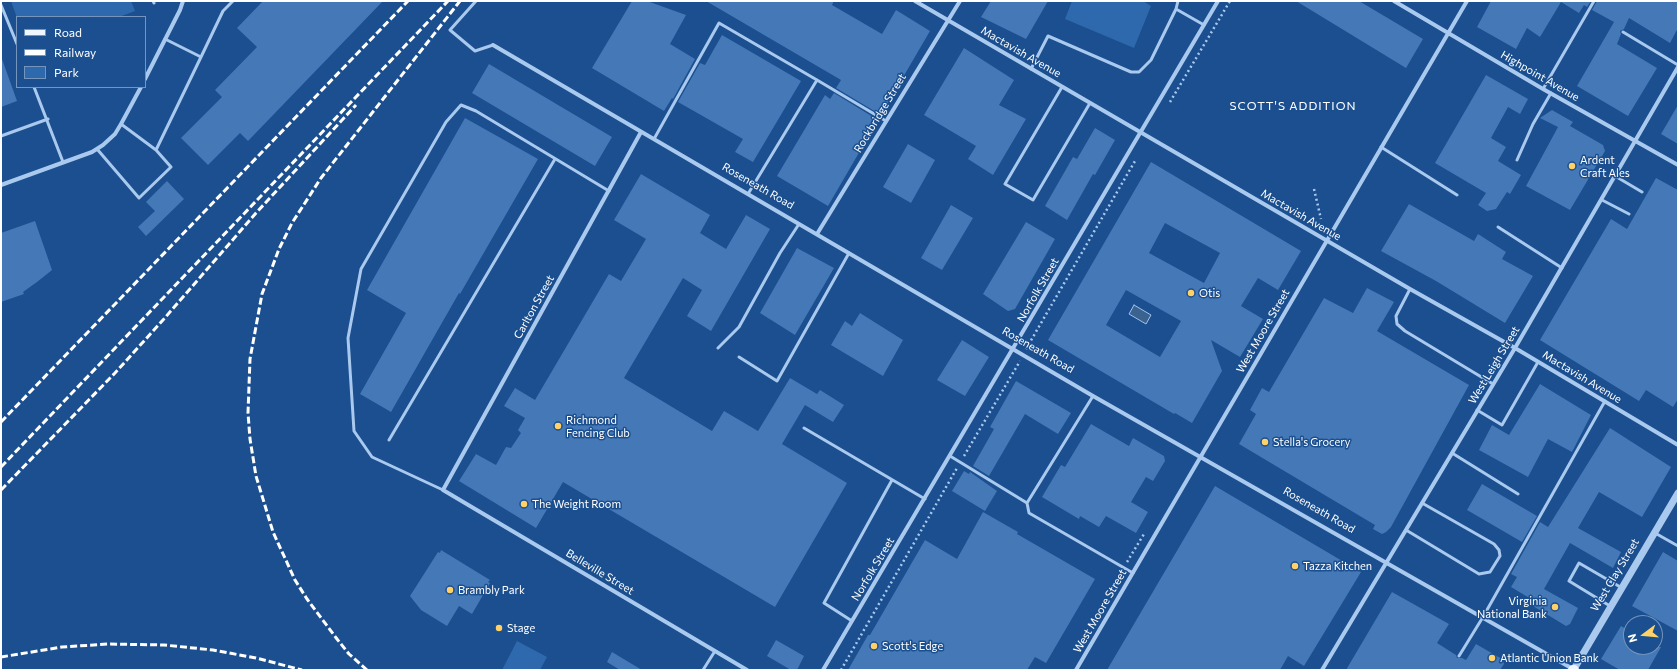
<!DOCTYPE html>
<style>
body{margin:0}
#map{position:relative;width:1679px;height:671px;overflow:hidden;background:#1b4f8f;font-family:Commissioner,sans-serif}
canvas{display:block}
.frame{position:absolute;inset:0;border:2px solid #fff;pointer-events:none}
.legend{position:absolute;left:16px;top:16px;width:130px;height:72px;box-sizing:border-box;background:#1b4f8f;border:1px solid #7695bc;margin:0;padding:5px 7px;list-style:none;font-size:12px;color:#fff}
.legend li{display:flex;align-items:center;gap:8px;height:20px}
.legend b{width:20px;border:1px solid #7695bc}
.north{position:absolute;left:1623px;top:615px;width:40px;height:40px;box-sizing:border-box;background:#1b4f8f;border:1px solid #7695bc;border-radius:50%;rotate:254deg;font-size:11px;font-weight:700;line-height:16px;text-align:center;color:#fff}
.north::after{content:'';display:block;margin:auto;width:14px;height:18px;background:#ffd166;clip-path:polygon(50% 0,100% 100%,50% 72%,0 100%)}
</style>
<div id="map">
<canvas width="1679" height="671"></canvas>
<div class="frame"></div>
<ul class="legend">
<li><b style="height:5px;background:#f0f6ff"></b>Road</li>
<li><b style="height:5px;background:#fff"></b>Railway</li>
<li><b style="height:11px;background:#2e69ad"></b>Park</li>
</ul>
<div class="north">N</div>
</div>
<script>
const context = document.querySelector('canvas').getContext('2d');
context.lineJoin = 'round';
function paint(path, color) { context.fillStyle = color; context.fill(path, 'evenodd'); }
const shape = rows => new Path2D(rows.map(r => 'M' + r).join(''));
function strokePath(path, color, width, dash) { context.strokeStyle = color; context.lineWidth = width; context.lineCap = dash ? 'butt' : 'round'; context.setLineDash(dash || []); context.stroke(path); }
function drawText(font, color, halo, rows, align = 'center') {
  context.font = font + ' Commissioner,sans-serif'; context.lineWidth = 3; context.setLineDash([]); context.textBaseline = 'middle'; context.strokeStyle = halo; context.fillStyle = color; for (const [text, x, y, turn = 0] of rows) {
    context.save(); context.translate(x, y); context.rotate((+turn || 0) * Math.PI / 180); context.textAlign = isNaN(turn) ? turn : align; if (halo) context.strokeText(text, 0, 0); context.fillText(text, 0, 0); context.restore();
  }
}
const green = shape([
 [11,1,131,1,135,11,119,17,17,17,17,18],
 [1072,1,1143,1,1151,6,1134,48,1065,19],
 [517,641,547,657,540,670,502,670]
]);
const water = shape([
 [1134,305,1151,315,1146,324,1129,314,1134,305]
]);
const building = shape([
 [263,1,383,1,248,141,240,133,208,165,181,138,222,97,215,90,257,47,237,28],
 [632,1,647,1,686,15,670,44,695,59,673,99,672,98,664,111,592,68],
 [706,1,834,1,832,5,882,34,896,10,930,31,881,115,836,88,841,80],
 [991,1,1048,1,1026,39,981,17],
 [1296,1,1359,1,1423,39,1406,68],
 [1491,1,1591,1,1587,7,1584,5,1579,13,1561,2,1540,37,1527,28,1516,49,1477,27],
 [1597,1,1678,1,1678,28,1670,43,1629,18,1624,29,1620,31,1621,34,1617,44,1657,68,1628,116,1577,86,1614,22,1592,10],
 [722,35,801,81,753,162,735,152,743,139,678,102,700,63,705,65],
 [964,48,1014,80,999,105,1026,119,993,175,968,159,976,146,924,115],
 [1,59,2,59,17,101,1,107],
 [489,64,612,137,595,166,472,93],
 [1486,75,1528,99,1520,114,1508,107,1491,138,1506,147,1498,161,1521,175,1510,194,1507,192,1496,209,1487,211,1478,205,1486,193,1435,163],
 [834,93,878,120,828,206,777,176,825,95,830,99],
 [1678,105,1678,144,1661,134],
 [1552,110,1573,122,1570,126,1603,145,1605,151,1570,210,1526,186,1558,127,1540,118],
 [465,118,538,159,460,294,459,293,391,412,360,394,406,313,367,290],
 [1095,128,1115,140,1095,175,1093,174,1067,220,1045,206,1073,157,1077,159],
 [908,144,935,160,911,203,883,187],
 [1151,162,1301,251,1278,290,1258,278,1241,306,1263,319,1240,357,1211,340,1222,371,1192,423,1175,413,1174,414,1048,340],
 [1165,223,1220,253,1204,283,1149,253],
 [1126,290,1181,321,1160,357,1106,325],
 [641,174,710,215,700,233,726,249,746,215,770,229,711,331,687,316,702,290,683,278,624,378,712,431,724,411,758,431,790,378,817,394,820,390,844,405,833,422,805,405,782,444,847,483,775,607,563,482,536,528,459,481,476,454,496,465,506,447,511,448,521,433,518,430,525,418,504,406,515,388,535,400,609,274,621,281,646,239,614,220],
 [1656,178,1678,190,1678,399,1673,407,1646,390,1639,401,1540,340,1611,219,1627,229],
 [167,181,184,199,146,236,138,227,155,211,146,202],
 [1409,204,1474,241,1478,234,1506,252,1502,259,1533,276,1505,323,1436,281,1381,251],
 [951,205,973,218,942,270,921,258],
 [35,221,52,270,37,282,23,292,24,294,1,302,1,233],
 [1026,222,1055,239,1015,309,1008,311,983,294],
 [797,248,834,268,795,335,760,313],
 [1367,288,1394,302,1377,331,1469,385,1391,527,1386,532,1382,534,1373,529,1375,525,1239,444,1256,414,1250,410,1262,388,1269,392,1324,298,1353,313],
 [860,313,903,340,883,376,831,345,845,321,852,326],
 [962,340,989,357,965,396,937,380],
 [1016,381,1071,413,1058,434,1025,414,989,476,973,466,994,429,990,427],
 [1540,384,1591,415,1572,452,1548,439,1528,477,1479,450,1492,425,1509,435],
 [1091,424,1129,446,1133,438,1164,456,1165,461,1153,481,1146,477,1131,502,1148,512,1136,533,1106,516,1099,527,1080,516,1079,519,1042,497,1061,465,1065,467],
 [1610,428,1671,467,1642,517,1599,492,1578,528,1621,552,1613,568,1570,543,1544,589,1578,608,1570,624,1566,626,1533,606,1536,602,1511,587,1517,577,1511,574,1540,522,1548,527],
 [964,471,969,474,970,472,997,491,985,511,952,491],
 [1482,484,1537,516,1522,542,1467,510],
 [1215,486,1361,572,1304,666,1288,656,1280,670,1107,670],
 [983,512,1018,532,1017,534,1095,579,1046,663,1035,657,1027,670,848,670,868,635,870,635,925,540,957,559],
 [441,550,490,580,488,582,490,583,472,614,459,606,447,626,421,610,410,596,438,552,440,553],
 [1663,552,1678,561,1678,631,1632,606],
 [1392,592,1449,624,1437,643,1456,655,1457,658,1462,658,1466,660,1476,644,1502,659,1504,664,1500,670,1346,670],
 [1621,626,1631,632,1631,647,1661,647,1648,670,1620,670,1601,659],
 [776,640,804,656,797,670,791,670,767,656],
 [612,652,642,670,620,670,607,662]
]);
const path = shape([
 [1170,102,1230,1],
 [1314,189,1321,219],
 [1026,349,1135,161],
 [964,456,1020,361],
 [1127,562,1144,534],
 [1100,609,1121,573],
 [841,670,957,468]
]);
const service = shape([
 [153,1,154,3],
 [476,1,450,30,475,51,493,45],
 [1,5,17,44],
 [1176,9,1178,1],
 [1623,32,1678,65],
 [165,39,201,57,223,11,233,1],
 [1031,69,1048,36,1131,72,1139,72,1151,60,1176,9,1204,25],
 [34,87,63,162],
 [1062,87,1005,184,1033,200,1090,103],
 [1543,89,1594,1],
 [121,124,156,150,201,57],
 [1,136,48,119],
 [654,139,719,23,817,80],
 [1381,147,1457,195],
 [97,149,139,198,171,167,156,150],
 [1517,160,1533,124,1551,93],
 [1615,176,1642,192],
 [748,194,817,80,886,121],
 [1602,200,1629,214],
 [1498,227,1562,268],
 [1410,289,1396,316,1397,324,1405,331,1493,384],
 [718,348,739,327,780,253,799,224],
 [739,357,777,381,849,253],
 [1477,410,1502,425,1538,362],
 [804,428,925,499],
 [389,440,555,159],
 [1452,453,1518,494],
 [950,456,1027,503,1029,513,1133,573],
 [443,490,372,457,354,431,348,338,361,269,446,122,461,105,476,111,609,191],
 [1027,503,1093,396],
 [1406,530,1479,574,1490,572,1500,556,1499,550,1494,544,1422,503],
 [1655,533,1678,546],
 [1610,606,1569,581,1579,563,1622,588],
 [852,621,824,603,892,480],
 [1459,656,1483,617,1605,401],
 [703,670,715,651]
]);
const minor = shape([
 [915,1,1410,289,1515,348,1678,445],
 [1394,1,1543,89,1678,165],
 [493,45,1093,396,1573,669],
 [145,79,180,10,183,1],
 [641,132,443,490,747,670],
 [1,185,92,152,103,145,115,134,121,124,141,87],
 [817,234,960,1],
 [823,670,1218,1],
 [1076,670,1467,1],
 [1322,670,1515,348,1678,67]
]);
const tertiary = shape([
 [1574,669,1678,493]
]);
const primary = shape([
 [1573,670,1574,670]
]);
const rail = shape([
 [1,422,408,1],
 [1,467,448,1],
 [1,490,115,373,163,320,256,213,356,105],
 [1,657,62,647,109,644,164,645,213,650,256,658,302,670],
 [367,670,349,654,337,639,307,599,295,580,273,532,256,476,250,439,248,413,250,359,262,294,279,249,292,223,321,178,460,1]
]);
const markers = [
 [1572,166,4,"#ffd166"],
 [1191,293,4,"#ffd166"],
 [558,426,4,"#ffd166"],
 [1265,442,4,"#ffd166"],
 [524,504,4,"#ffd166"],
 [1295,566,4,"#ffd166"],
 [450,590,4,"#ffd166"],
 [1555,607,4,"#ffd166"],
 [499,628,4,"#ffd166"],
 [874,646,4,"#ffd166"],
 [1492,658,4,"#ffd166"]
];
const streetNames = [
 ["Mactavish Avenue",1021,52,30],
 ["Highpoint Avenue",1540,76,30],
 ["Rockbridge Street",880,113,-59],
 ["Roseneath Road",758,186,30],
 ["Mactavish Avenue",1301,215,30],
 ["Norfolk Street",1038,290,-60],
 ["Carlton Street",534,307,-61],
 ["West Moore Street",1263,331,-60],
 ["Roseneath Road",1038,350,30],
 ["West Leigh Street",1494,365,-59],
 ["Mactavish Avenue",1582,377,31],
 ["Roseneath Road",1319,510,30],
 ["Norfolk Street",873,569,-59],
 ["Belleville Street",600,572,31],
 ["West Clay Street",1615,575,-59],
 ["West Moore Street",1100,611,-60]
];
const poiNames = [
 ["Ardent",1580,160],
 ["Craft Ales",1580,173],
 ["Otis",1199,293],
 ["Richmond",566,420],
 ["Fencing Club",566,433],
 ["Stella's Grocery",1273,442],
 ["The Weight Room",532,504],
 ["Tazza Kitchen",1303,566],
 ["Brambly Park",458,590],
 ["Virginia",1547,601,"right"],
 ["National Bank",1547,614,"right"],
 ["Stage",507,628],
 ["Scott's Edge",882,646],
 ["Atlantic Union Bank",1500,658]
];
const neighbourhoodNames = [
 ["SCOTT'S ADDITION",1293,106]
];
paint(green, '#2e69ad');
paint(water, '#3c6290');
strokePath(water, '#9cc4f0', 1);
paint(building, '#4478b7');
strokePath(path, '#a9c9ee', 2.5, [2, 3]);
strokePath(service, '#a9c9ee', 3);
strokePath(minor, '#a9c9ee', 4);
strokePath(tertiary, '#a9c9ee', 7);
strokePath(primary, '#f0f6ff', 10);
strokePath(rail, '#fff', 3, [7, 3]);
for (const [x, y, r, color] of markers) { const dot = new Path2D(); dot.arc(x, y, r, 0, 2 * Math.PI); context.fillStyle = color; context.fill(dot); strokePath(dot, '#1b4f8f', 1.5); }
drawText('11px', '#fff', '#1b4f8f', streetNames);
drawText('11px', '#fff', '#1b4f8f', poiNames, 'left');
context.letterSpacing = '1px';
drawText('12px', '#fff', '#1b4f8f', neighbourhoodNames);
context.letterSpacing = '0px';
</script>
